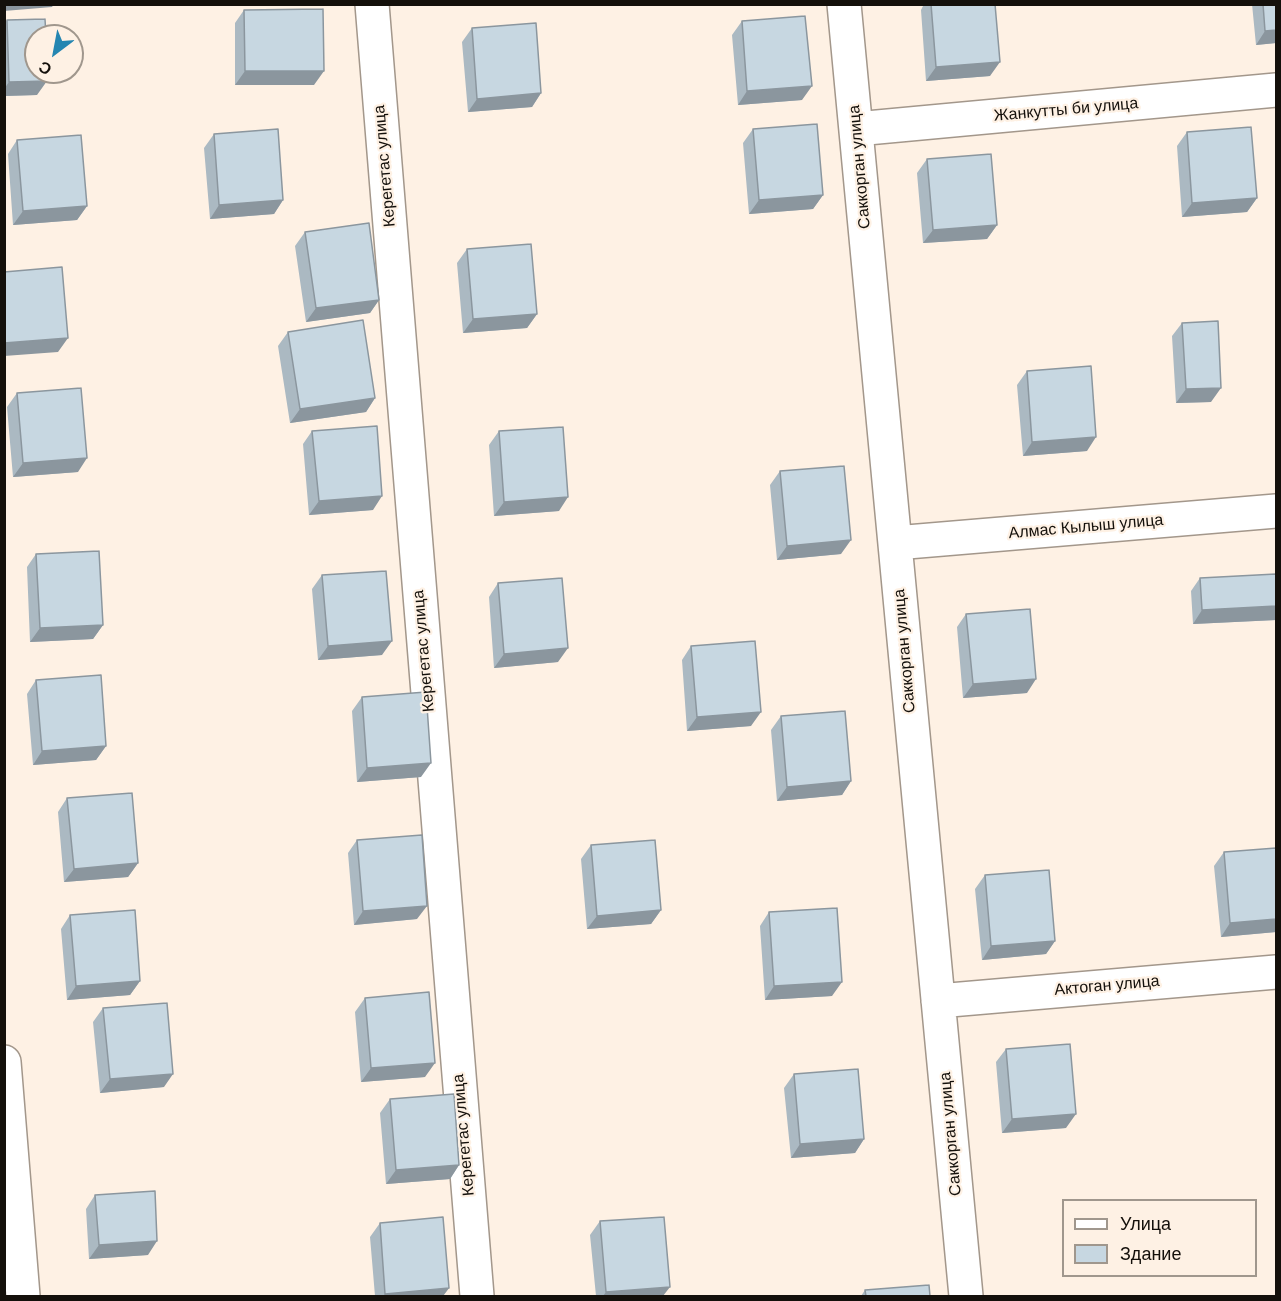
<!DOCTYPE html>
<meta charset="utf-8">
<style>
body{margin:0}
#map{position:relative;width:1281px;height:1301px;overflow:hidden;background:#fef1e4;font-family:Helvetica,sans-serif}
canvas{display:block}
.frame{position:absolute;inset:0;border:6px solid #14100b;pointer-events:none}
.legend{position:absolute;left:1062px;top:1199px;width:195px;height:78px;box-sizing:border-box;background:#fef1e4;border:2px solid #a0978d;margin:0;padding:8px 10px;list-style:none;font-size:18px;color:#14100b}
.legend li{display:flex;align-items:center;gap:12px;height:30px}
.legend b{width:30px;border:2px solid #a0978d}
.north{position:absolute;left:24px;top:24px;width:60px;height:60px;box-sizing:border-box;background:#fef1e4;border:2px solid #a0978d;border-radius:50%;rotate:212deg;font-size:16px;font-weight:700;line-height:24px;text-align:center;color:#14100b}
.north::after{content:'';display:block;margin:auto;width:21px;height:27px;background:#2586b1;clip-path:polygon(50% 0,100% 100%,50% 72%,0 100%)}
</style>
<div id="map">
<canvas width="1281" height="1301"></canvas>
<div class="frame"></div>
<ul class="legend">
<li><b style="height:8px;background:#fff"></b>Улица</li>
<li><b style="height:16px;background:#c7d7e1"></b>Здание</li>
</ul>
<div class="north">С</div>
</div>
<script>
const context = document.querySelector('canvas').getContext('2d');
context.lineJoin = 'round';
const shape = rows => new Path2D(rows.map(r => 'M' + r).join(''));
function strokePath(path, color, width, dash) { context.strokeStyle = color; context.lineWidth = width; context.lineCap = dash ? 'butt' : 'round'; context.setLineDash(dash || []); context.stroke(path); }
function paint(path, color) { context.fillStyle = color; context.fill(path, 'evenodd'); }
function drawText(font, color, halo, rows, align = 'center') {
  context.font = font + ' Helvetica,sans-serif'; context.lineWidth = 4.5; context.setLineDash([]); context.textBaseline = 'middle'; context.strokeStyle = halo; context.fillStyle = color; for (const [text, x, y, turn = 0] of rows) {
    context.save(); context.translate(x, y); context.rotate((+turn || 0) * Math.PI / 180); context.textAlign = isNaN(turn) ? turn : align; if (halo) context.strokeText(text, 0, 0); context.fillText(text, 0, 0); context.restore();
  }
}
const street = shape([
 [372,4,477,1296],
 [844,4,966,1296],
 [856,129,1276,90],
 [895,543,1276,511],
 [938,1001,1276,972],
 [4,1062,23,1296]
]);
const wall = shape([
 [924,4,995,4,990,76,926,81,921,10],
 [1252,4,1276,4,1276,43,1256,45],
 [244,10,314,85,235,85,235,23],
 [7,20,37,95,4,96,4,24],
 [742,21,802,100,738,105,732,35],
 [472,28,541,93,532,107,468,112,462,42],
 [753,129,823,195,813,209,749,214,743,143],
 [1187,132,1257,198,1247,212,1182,217,1177,146],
 [214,134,283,200,274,214,210,219,204,148],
 [17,140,87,206,77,220,13,225,8,154],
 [927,159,997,225,987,239,923,243,917,173],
 [305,232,379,300,370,313,306,322,295,246],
 [467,249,537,314,527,328,463,333,457,263],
 [1182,323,1211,402,1176,403,1172,336],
 [288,332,375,398,366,412,290,423,278,346],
 [1027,371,1087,451,1023,456,1017,385],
 [17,393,78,472,13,477,7,407],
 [312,431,373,510,309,515,303,444],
 [499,431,559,511,494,516,489,445],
 [780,471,841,554,777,560,770,485],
 [36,554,103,625,93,639,30,642,27,567],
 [1276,574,1276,620,1193,624,1191,591,1200,578],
 [322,575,382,655,318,660,312,589],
 [498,583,558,662,494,668,489,597],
 [966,614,1027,693,963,698,957,627],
 [691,646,751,726,687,731,682,660],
 [36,680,106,746,96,760,33,765,27,694],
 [362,697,421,777,357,782,352,711],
 [781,716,851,781,842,795,777,801,771,730],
 [67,798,138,863,128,877,64,882,58,812],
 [357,840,417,919,354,925,348,853],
 [591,845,661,910,651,924,587,929,581,859],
 [1224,852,1276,932,1221,937,1214,866],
 [985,875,1055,941,1046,954,982,960,975,889],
 [769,912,832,996,765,1000,760,926],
 [70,915,140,981,130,995,67,1000,61,929],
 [365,998,425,1077,361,1082,355,1012],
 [103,1008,164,1087,100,1093,93,1022],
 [1006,1049,1066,1128,1002,1133,996,1062],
 [794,1074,864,1139,855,1153,791,1158,784,1088],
 [390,1099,459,1165,450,1179,386,1184,380,1113],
 [95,1195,148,1255,89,1259,86,1209],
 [600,1221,663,1296,596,1296,590,1235],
 [380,1223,449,1288,443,1296,375,1296,370,1237],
 [865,1290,930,1296,861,1296]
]);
const shadedWall = shape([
 [4,4,54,4,52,7,4,11],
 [1276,30,1276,43,1256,45,1265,31],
 [1000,62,990,76,926,81,936,67],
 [245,71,324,71,314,85,235,85],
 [47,81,37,95,4,96,4,89,9,82],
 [812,86,802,100,738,105,747,91],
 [541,93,532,107,468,112,477,99],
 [823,195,813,209,749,214,759,200],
 [1257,198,1247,212,1182,217,1192,203],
 [283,200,274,214,210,219,219,205],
 [87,206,77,220,13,225,23,211],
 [997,225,987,239,923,243,933,230],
 [379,300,370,313,306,322,316,308],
 [537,314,527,328,463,333,473,319],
 [68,338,58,352,4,356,4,343],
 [1221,388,1211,402,1176,403,1186,389],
 [375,398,366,412,290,423,300,409],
 [1096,437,1087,451,1023,456,1032,442],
 [87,458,78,472,13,477,23,463],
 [382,496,373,510,309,515,319,501],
 [568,497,559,511,494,516,504,502],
 [851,540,841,554,777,560,787,546],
 [1276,606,1276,620,1193,624,1202,610],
 [103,625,93,639,30,642,40,628],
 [392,641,382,655,318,660,328,646],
 [568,648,558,662,494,668,504,654],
 [1036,679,1027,693,963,698,973,684],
 [761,712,751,726,687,731,697,717],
 [106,746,96,760,33,765,42,751],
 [431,763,421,777,357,782,367,768],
 [851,781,842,795,777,801,787,787],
 [138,863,128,877,64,882,74,869],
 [427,906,417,919,354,925,363,911],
 [661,910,651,924,587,929,597,916],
 [1276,919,1276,932,1221,937,1230,923],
 [1055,941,1046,954,982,960,991,946],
 [140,981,130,995,67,1000,76,986],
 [842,982,832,996,765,1000,774,986],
 [435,1063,425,1077,361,1082,371,1068],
 [173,1074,164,1087,100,1093,110,1079],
 [1076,1114,1066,1128,1002,1133,1012,1119],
 [864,1139,855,1153,791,1158,800,1144],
 [459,1165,450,1179,386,1184,396,1170],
 [157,1241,148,1255,89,1259,99,1245],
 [670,1287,663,1296,603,1296,606,1292],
 [449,1288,443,1296,383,1296,385,1294]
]);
const building = shape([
 [931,4,995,4,1000,62,936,67,931,4],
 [1263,4,1276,4,1276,30,1265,31,1263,4],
 [323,9,324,71,245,71,244,10,323,9],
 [805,16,812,86,747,91,742,21,805,16],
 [45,19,46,36,36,36,36,72,47,72,47,81,9,82,7,20,45,19],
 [536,23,541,93,477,99,472,28,536,23],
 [817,124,823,195,759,200,753,129,817,124],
 [1251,127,1257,198,1192,203,1187,132,1251,127],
 [278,129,283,200,219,205,214,134,278,129],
 [81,135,87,206,23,211,17,140,81,135],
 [991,154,997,225,933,230,927,159,991,154],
 [369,223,379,300,316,308,305,232,369,223],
 [531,244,537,314,473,319,467,249,531,244],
 [62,267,68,338,4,343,4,272,62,267],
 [363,320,375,398,300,409,288,332,363,320],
 [1218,321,1221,388,1186,389,1182,323,1218,321],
 [1091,366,1096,437,1032,442,1027,371,1091,366],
 [81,388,87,458,23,463,17,393,81,388],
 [377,426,382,496,319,501,312,431,377,426],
 [563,427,568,497,504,502,499,431,563,427],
 [844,466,851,540,787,546,780,471,844,466],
 [99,551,103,625,40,628,36,554,99,551],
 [386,571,392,641,328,646,322,575,386,571],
 [1276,574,1276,606,1202,610,1200,578,1276,574],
 [562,578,568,648,504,654,498,583,562,578],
 [1030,609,1036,679,973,684,966,614,1030,609],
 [755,641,761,712,697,717,691,646,755,641],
 [101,675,106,746,42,751,36,680,101,675],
 [426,692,431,763,367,768,362,697,426,692],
 [845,711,851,781,787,787,781,716,845,711],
 [132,793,138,863,74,869,67,798,132,793],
 [422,835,427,906,363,911,357,840,422,835],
 [655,840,661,910,597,916,591,845,655,840],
 [1276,848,1276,919,1230,923,1224,852,1276,848],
 [1049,870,1055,941,991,946,985,875,1049,870],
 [837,908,842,982,774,986,769,912,837,908],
 [135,910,140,981,76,986,70,915,135,910],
 [429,992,435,1063,371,1068,365,998,429,992],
 [167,1003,173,1074,110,1079,103,1008,167,1003],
 [1070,1044,1076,1114,1012,1119,1006,1049,1070,1044],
 [858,1069,864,1139,800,1144,794,1074,858,1069],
 [454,1094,459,1165,396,1170,390,1099,454,1094],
 [155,1191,157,1241,99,1245,95,1195,155,1191],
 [443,1217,449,1288,385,1294,380,1223,443,1217],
 [664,1217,670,1287,606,1292,600,1221,664,1217],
 [929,1285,930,1296,866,1296,865,1290,929,1285]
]);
const streetNames = [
 ["Жанкутты би улица",1066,110,-5],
 ["Керегетас улица",385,166,-95],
 ["Саккорган улица",860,167,-95],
 ["Алмас Кылыш улица",1086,527,-5],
 ["Керегетас улица",424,651,-95],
 ["Саккорган улица",905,651,-95],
 ["Актоган улица",1107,986,-5],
 ["Саккорган улица",951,1134,-95],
 ["Керегетас улица",464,1135,-95]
];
strokePath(street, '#a3978b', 36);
strokePath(street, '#fff', 33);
paint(wall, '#abb9c2');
paint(shadedWall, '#8b969e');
paint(building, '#c7d7e1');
strokePath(building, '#8b969e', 1.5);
drawText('16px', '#14100b', '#fef1e4', streetNames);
</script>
